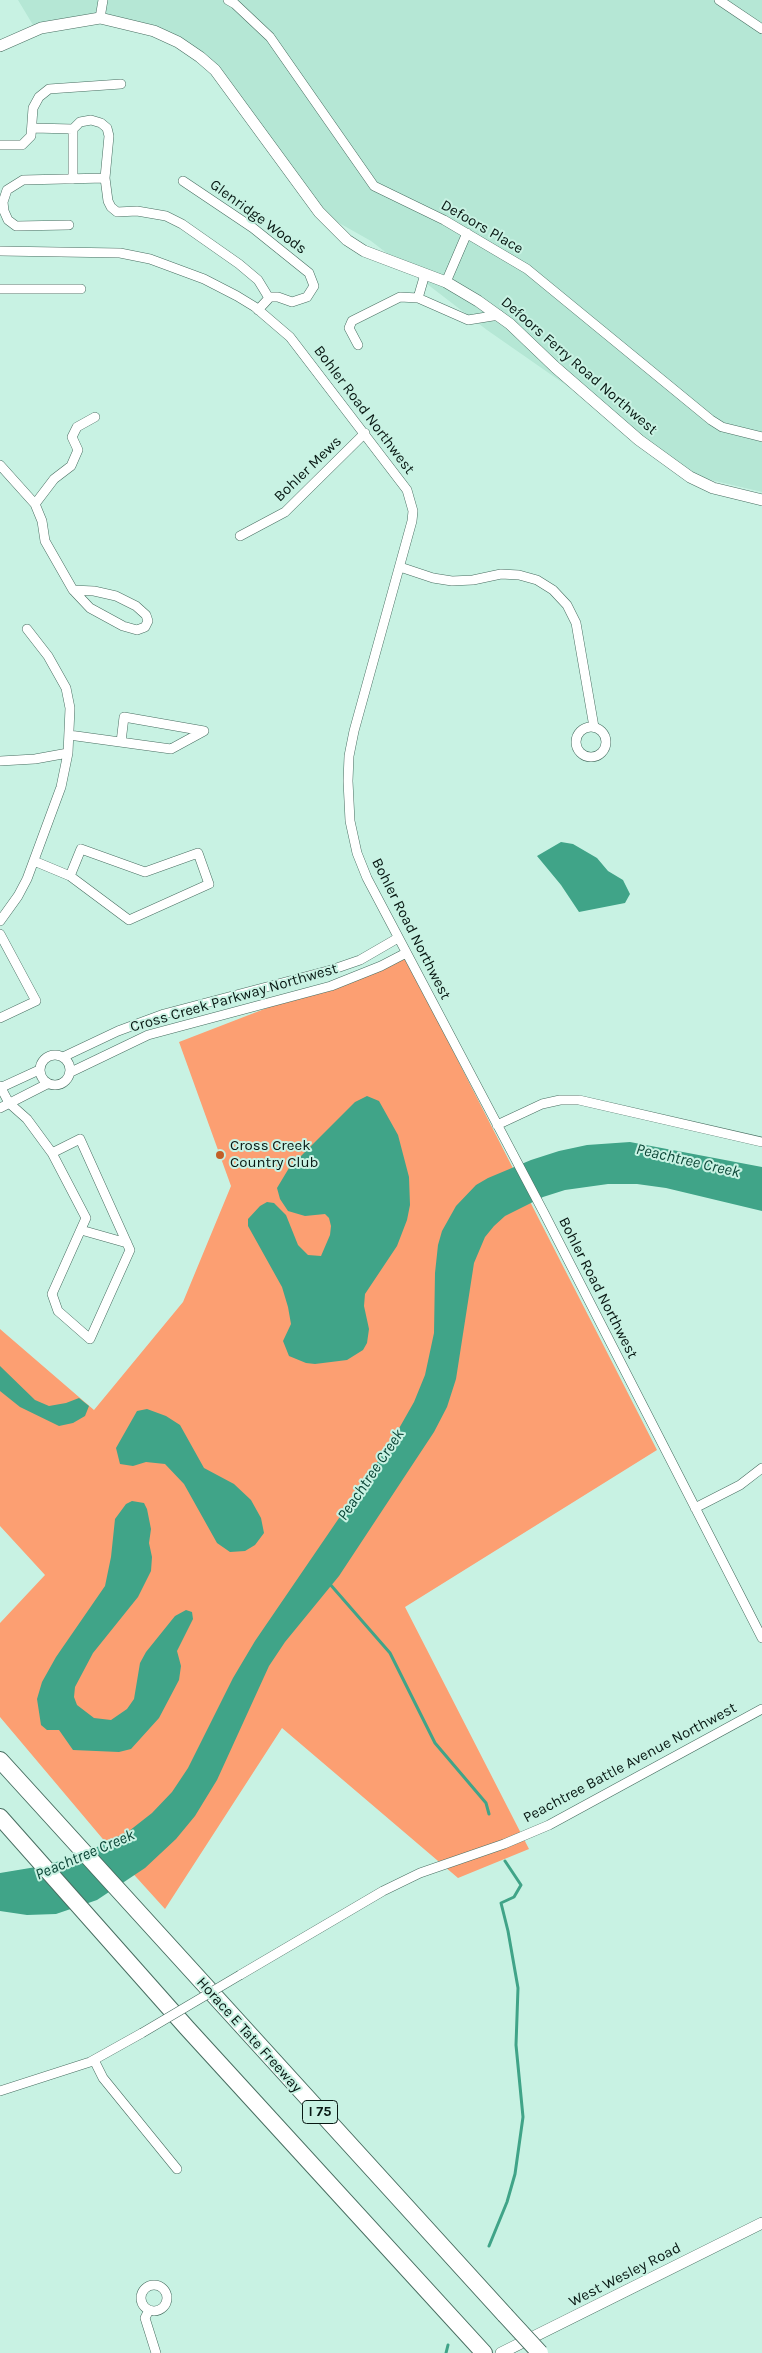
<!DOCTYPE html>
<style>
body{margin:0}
canvas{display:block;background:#c8f2e3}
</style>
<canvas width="762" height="2353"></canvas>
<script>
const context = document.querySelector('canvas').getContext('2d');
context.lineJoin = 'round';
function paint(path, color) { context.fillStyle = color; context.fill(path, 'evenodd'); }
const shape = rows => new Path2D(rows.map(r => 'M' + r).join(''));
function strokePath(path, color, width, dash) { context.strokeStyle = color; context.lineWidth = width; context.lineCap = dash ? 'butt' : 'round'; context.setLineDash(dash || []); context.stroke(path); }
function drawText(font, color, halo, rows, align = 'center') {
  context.font = font + ' Karla,sans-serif'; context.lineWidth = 4; context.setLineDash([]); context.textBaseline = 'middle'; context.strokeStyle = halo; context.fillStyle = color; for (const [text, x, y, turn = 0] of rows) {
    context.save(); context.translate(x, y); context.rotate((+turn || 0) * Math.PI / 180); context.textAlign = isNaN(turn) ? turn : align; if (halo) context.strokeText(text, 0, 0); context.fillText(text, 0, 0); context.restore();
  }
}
const built = shape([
 [18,0,762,0,762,492,698,477,487,330,371,241,316,210,215,65,165,35,105,19,36,30]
]);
const green = shape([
 [404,955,657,1450,405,1607,529,1849,458,1878,282,1728,165,1909,118,1857,0,1717,0,1623,45,1575,0,1526,0,1329,94,1410,183,1302,231,1186,179,1042]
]);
const water = shape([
 [561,842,573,844,597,858,608,871,623,880,630,894,625,903,579,912,561,885,537,856],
 [367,1096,379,1101,398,1135,409,1177,410,1205,407,1220,397,1246,365,1294,364,1306,369,1329,367,1343,363,1350,347,1360,315,1364,306,1363,289,1356,283,1341,291,1324,288,1307,282,1287,248,1226,248,1219,260,1206,267,1202,274,1203,286,1215,298,1245,308,1255,321,1256,330,1235,331,1226,329,1218,325,1214,305,1216,288,1211,280,1199,277,1188,289,1168,355,1102],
 [630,1142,762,1167,762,1211,666,1188,637,1184,608,1184,565,1190,543,1197,505,1216,494,1226,485,1237,474,1263,456,1379,447,1407,434,1432,339,1576,285,1642,269,1666,217,1780,195,1816,176,1839,145,1868,97,1900,56,1914,27,1915,0,1911,0,1873,36,1867,64,1860,91,1850,129,1831,152,1813,172,1792,188,1768,233,1678,255,1641,393,1439,414,1402,425,1375,434,1333,435,1273,438,1245,442,1231,456,1206,476,1185,488,1178,531,1160,559,1151,587,1145],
 [0,1366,35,1400,49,1406,66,1403,79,1398,89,1406,85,1416,73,1423,59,1426,20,1407,0,1391],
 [147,1409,166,1416,180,1425,204,1468,234,1484,251,1500,261,1518,264,1533,255,1545,245,1551,230,1552,217,1543,184,1484,165,1464,146,1462,133,1466,120,1464,116,1448,137,1411],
 [132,1501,144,1503,147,1509,151,1529,149,1543,152,1557,151,1571,138,1597,93,1653,75,1687,74,1697,77,1705,94,1718,111,1720,127,1709,134,1699,140,1663,146,1652,175,1616,186,1610,192,1612,193,1619,177,1651,181,1666,179,1680,159,1718,131,1749,119,1752,73,1750,59,1730,47,1730,41,1725,37,1699,42,1682,56,1657,105,1586,111,1557,115,1519,126,1504]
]);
const stream = shape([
 [329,1583,390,1653,435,1743,486,1803,489,1814],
 [489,2246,507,2202,515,2174,523,2117,516,2045,518,1988,508,1931,501,1903,514,1897,521,1885,505,1861],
 [446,2353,448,2345]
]);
const minor = shape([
 [228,0,235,4,270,37,374,186,444,220,527,269,711,420,722,427,762,437],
 [719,0,762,29],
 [100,18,103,0],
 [33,128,73,129],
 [0,145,22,145,31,136,33,108,39,97,49,89,121,84],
 [73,179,73,129,80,122,91,120,101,123,107,128,109,136,105,178,108,201,111,207,117,212,137,211,166,216,182,224,239,264,258,280,269,298],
 [183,181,253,228,309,273,314,286,307,297,292,302,278,297,270,297,258,310],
 [69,225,16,226,8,220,4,211,3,202,7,190,23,180,105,178],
 [0,251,120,253,150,259,204,279,237,296,255,307,290,337,407,490,413,511,412,521,354,731,349,756,348,781,350,821,357,853,367,878,544,1213,762,1638],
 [446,282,467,233],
 [0,289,81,289],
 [418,298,425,274],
 [358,345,349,328,352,321,400,297,418,298,468,320,499,315],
 [0,465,35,504,42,521,45,541,73,590,94,591,116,596,136,606,146,615,148,621,145,627,137,630,123,626,90,608,73,590],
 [35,504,54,479,71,466,78,450,72,437,77,427,95,417],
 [240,536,285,512,365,433],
 [400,567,433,578,452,581,473,580,501,574,519,575,537,580,553,590,567,605,576,623,594,727],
 '576 742a15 15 0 1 1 30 0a15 15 0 1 1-30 0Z',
 [69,735,171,749,204,731,124,717,121,742],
 [0,761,35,759,68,753],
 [34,861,70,876,129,920,209,884,198,853,145,872,81,849,70,876],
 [0,921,18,896,27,879,61,787,68,753,70,708,66,688,48,656,27,629],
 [0,934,36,1001,0,1018],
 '40 1070a15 15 0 1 1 30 0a15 15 0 1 1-30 0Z',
 [63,1057,118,1031,164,1014,331,970,360,960,398,938],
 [71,1072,148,1035,331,986,381,966,406,953],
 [0,1086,9,1103,27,1119,52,1153],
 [0,1088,39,1070],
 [0,1108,47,1084],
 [497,1125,542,1104,560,1100,579,1100,762,1142],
 [80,1139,130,1250,90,1339,58,1311,52,1294,86,1218,52,1153,80,1139],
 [81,1230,127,1243],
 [695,1508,740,1485,762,1468],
 [240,1975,383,1891,420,1873,504,1844,549,1825,762,1709],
 [94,2060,103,2078,177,2169],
 [0,2091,90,2062,142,2033],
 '141 2298a13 13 0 1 1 26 0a13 13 0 1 1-26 0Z',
 [149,2310,145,2318,156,2353]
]);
const tertiary = shape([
 [0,46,41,28,100,18,154,31,178,42,200,57,215,70,319,212,347,240,364,251,446,282,478,301,510,324,555,367,639,440,690,477,713,488,762,500],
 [501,2353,762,2223]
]);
const motorway = shape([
 [0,1760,505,2315],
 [0,1817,187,2028,484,2353]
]);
const minorBridge = shape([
 [142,2033,240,1975]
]);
const motorwayBridge = shape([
 [505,2315,540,2353]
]);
const markers = [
 [220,1155,5,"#c25f27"]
];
const shields = [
 [320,2112,35]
];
const shieldNames = [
 ["I 75",320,2112]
];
const streetNames = [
 ["Glenridge Woods",258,217,36],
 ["Defoors Place",482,227,30],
 ["Defoors Ferry Road Northwest",579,366,41],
 ["Bohler Road Northwest",364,410,53],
 ["Bohler Mews",308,469,-44],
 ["Bohler Road Northwest",411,929,63],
 ["Cross Creek Parkway Northwest",234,998,-16],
 ["Bohler Road Northwest",598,1288,63],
 ["Peachtree Battle Avenue Northwest",630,1763,-28],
 ["Horace E Tate Freeway",249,2035,48],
 ["West Wesley Road",625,2275,-27]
];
const poiNames = [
 ["Cross Creek",230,1146],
 ["Country Club",230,1163]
];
const waterNames = [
 ["Peachtree Creek",688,1161,13],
 ["Peachtree Creek",371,1475,-56],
 ["Peachtree Creek",85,1855,-23]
];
paint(built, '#b5e7d5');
paint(green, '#fc9f72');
paint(water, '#40a488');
strokePath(stream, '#40a488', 3);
strokePath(minor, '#486e61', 10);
strokePath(tertiary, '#486e61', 12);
strokePath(motorway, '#486e61', 18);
strokePath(minor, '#fff', 9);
strokePath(tertiary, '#fff', 11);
strokePath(motorway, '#fff', 16);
strokePath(minorBridge, '#486e61', 10, []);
strokePath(motorwayBridge, '#486e61', 18, []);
strokePath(minorBridge, '#fff', 9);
strokePath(motorwayBridge, '#fff', 16);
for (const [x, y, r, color] of markers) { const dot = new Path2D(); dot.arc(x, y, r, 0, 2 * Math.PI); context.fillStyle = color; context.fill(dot); strokePath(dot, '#c8f2e3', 2); }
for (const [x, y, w] of shields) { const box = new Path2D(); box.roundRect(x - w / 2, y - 11.5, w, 23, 4); context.fillStyle = '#c8f2e3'; context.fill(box); strokePath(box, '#081813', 1); }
drawText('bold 14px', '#081813', null, shieldNames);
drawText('15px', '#081813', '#c8f2e3', streetNames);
drawText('15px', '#081813', '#c8f2e3', poiNames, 'left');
drawText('italic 16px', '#0c4637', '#c8f2e3', waterNames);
</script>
